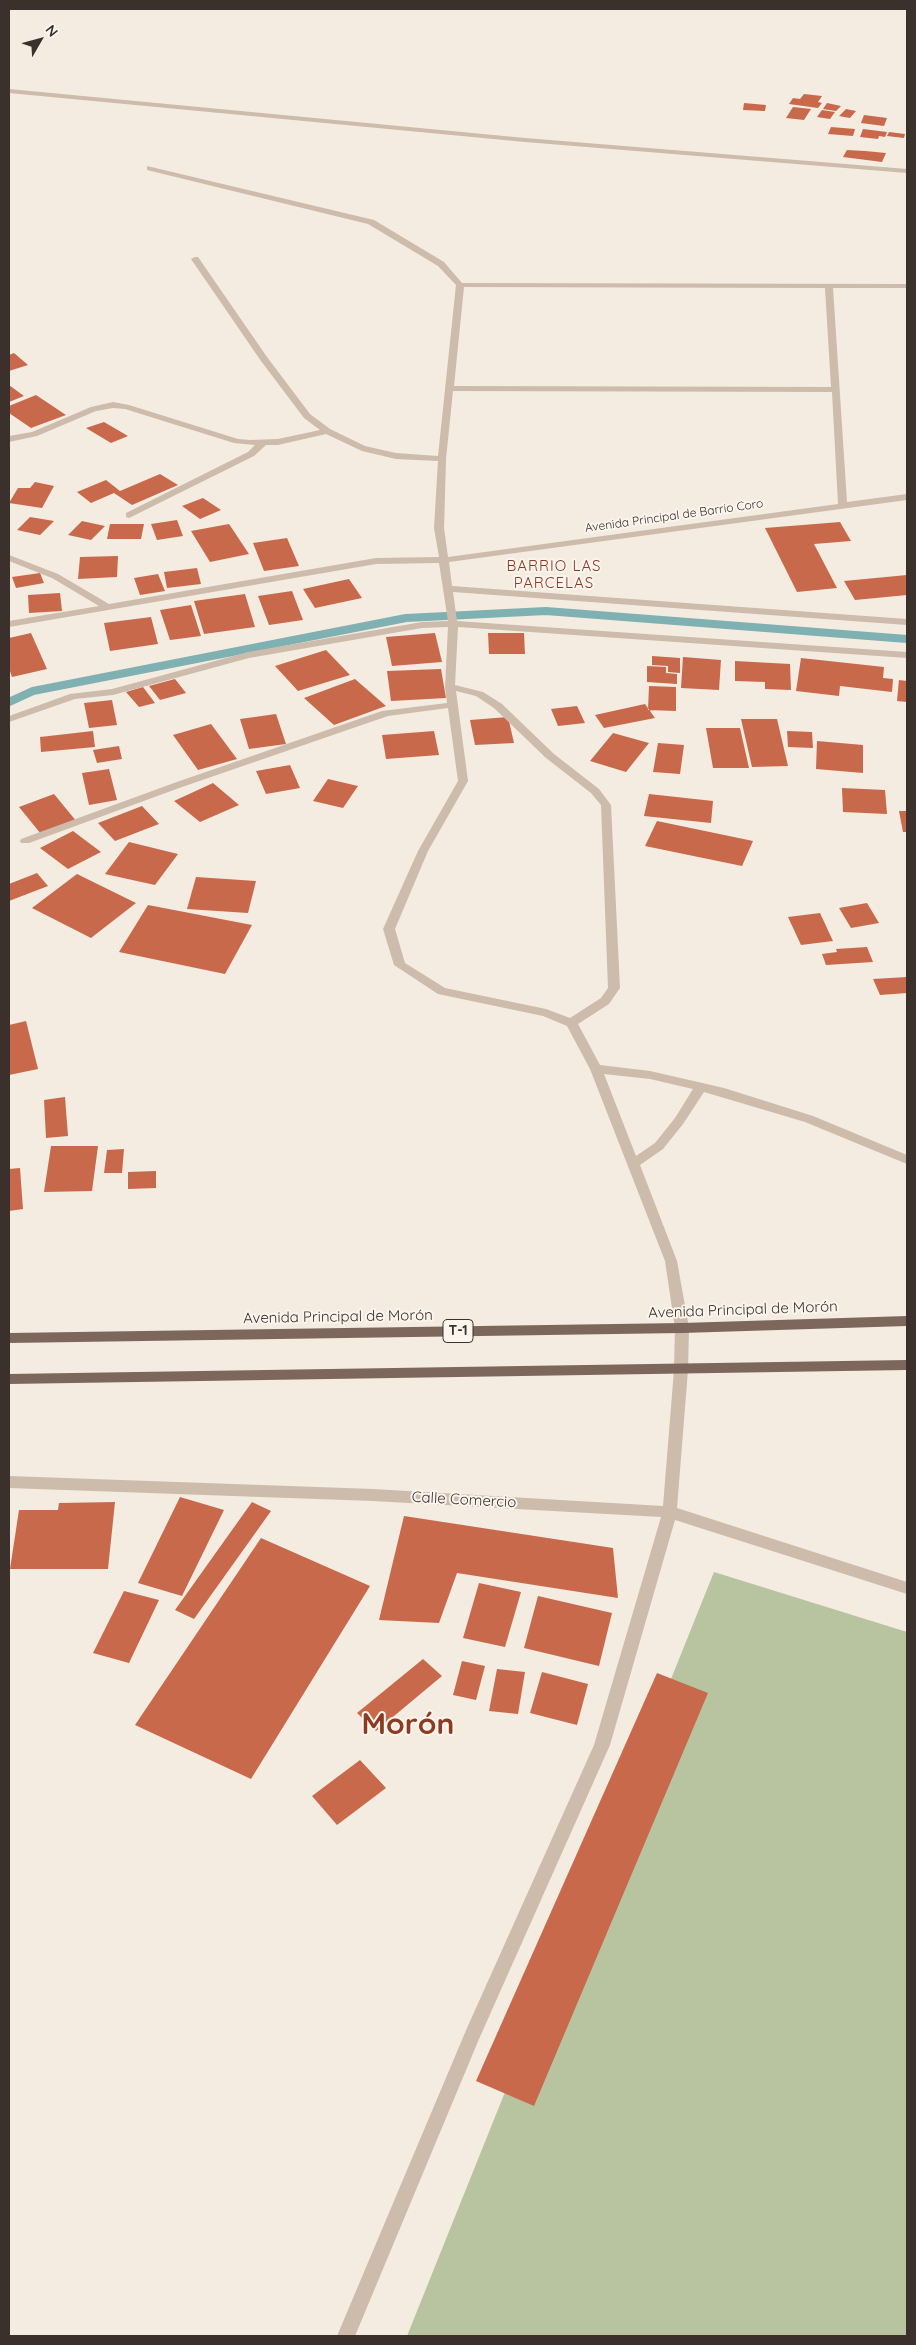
<!DOCTYPE html>
<meta charset="utf-8">
<style>
body{margin:0}
#map{position:relative;width:916px;height:2345px;overflow:hidden;background:#f4ebe1;font-family:Quicksand,sans-serif}
canvas{display:block}
.frame{position:absolute;inset:0;border:10px solid #3b302b;pointer-events:none}
.north{position:absolute;left:15px;top:15px;width:50px;height:50px;-webkit-text-stroke:4px #fbf5ee;paint-order:stroke;rotate:52deg;font-size:14px;font-weight:700;line-height:20px;text-align:center;color:#3b302b}
.north::after{content:'';display:block;margin:auto;width:18px;height:22px;background:#3b302b;clip-path:polygon(50% 0,100% 100%,50% 72%,0 100%)}
</style>
<div id="map">
<canvas width="916" height="2345"></canvas>
<div class="frame"></div>
<div class="north">N</div>
</div>
<script>
const context = document.querySelector('canvas').getContext('2d');
context.lineJoin = 'round';
function paint(path, color) { context.fillStyle = color; context.fill(path, 'evenodd'); }
const shape = rows => new Path2D(rows.map(r => 'M' + r).join(''));
function strokePath(path, color, width, dash) { context.strokeStyle = color; context.lineWidth = width; context.lineCap = dash ? 'butt' : 'round'; context.setLineDash(dash || []); context.stroke(path); }
function drawText(font, color, halo, rows, align = 'center') {
  context.font = font + ' Quicksand,sans-serif'; context.lineWidth = 4; context.setLineDash([]); context.textBaseline = 'middle'; context.strokeStyle = halo; context.fillStyle = color; for (const [text, x, y, turn = 0] of rows) {
    context.save(); context.translate(x, y); context.rotate((+turn || 0) * Math.PI / 180); context.textAlign = isNaN(turn) ? turn : align; if (halo) context.strokeText(text, 0, 0); context.fillText(text, 0, 0); context.restore();
  }
}
const green = shape([
 [714,1572,907,1632,907,2336,407,2336]
]);
const stream = shape([
 [9,702,33,691,406,618,546,611,907,639]
]);
const building = shape([
 [804,94,822,96,818,102,822,103,818,108,789,104,793,98,800,99],
 [744,103,766,105,765,111,743,110],
 [827,103,841,106,836,111,823,109],
 [793,107,811,109,804,120,786,118],
 [846,109,856,111,850,118,839,116],
 [822,110,835,112,830,119,817,117],
 [864,115,887,118,884,126,861,123],
 [831,127,855,129,853,136,828,134],
 [863,129,887,132,885,137,879,136,878,139,860,137],
 [889,132,905,134,904,138,887,136],
 [847,150,865,151,886,153,882,162,843,157],
 [14,353,28,365,9,371,9,355],
 [9,385,24,396,9,402],
 [36,395,66,415,31,428,9,413,9,406],
 [104,422,128,436,111,443,86,428],
 [160,474,178,485,132,505,114,493,91,503,77,492,106,480,120,491],
 [35,482,54,486,42,508,9,503,18,488,30,488],
 [203,498,221,510,200,519,182,506],
 [30,517,54,521,40,535,17,530],
 [177,520,183,536,157,540,151,524],
 [82,521,105,526,91,540,68,535],
 [840,522,851,541,814,544,837,588,797,592,765,528],
 [110,524,144,524,141,539,107,539],
 [229,524,249,554,210,562,191,531],
 [287,538,299,566,264,571,253,543],
 [118,556,117,577,78,579,80,557],
 [197,568,201,584,167,588,164,572],
 [40,573,44,583,16,588,12,577],
 [158,574,165,591,140,595,134,578],
 [907,575,907,595,855,600,844,581],
 [349,579,362,598,315,608,303,589],
 [292,591,303,620,269,625,258,596],
 [60,593,62,611,29,613,28,595],
 [245,594,255,627,204,634,194,601],
 [191,605,201,636,170,640,160,610],
 [151,617,158,644,110,651,104,623],
 [31,633,47,669,12,677,9,668,9,638],
 [435,633,442,662,392,666,386,637],
 [488,633,524,633,525,654,489,654],
 [326,650,350,675,298,691,275,666],
 [652,656,680,658,680,673,668,672,668,666,652,665],
 [683,657,721,660,719,690,681,688],
 [801,658,884,667,883,678,893,679,892,692,840,686,839,696,796,691],
 [735,661,790,664,791,690,765,689,765,682,735,681],
 [647,666,666,667,666,673,677,674,677,684,647,682],
 [441,669,446,698,391,701,387,671],
 [175,679,186,693,160,700,149,686],
 [355,679,386,706,334,725,304,698],
 [899,680,907,681,907,702,897,701],
 [649,686,676,687,676,711,648,710],
 [143,687,155,703,139,707,126,692],
 [112,700,117,725,89,728,84,703],
 [645,704,655,718,604,728,595,715],
 [577,706,585,723,558,726,551,709],
 [276,714,286,744,249,749,240,719],
 [508,717,514,743,475,745,470,720],
 [741,719,777,719,788,766,752,767],
 [211,724,237,759,198,770,173,735],
 [706,728,740,728,749,768,713,768],
 [93,731,95,747,41,752,40,737],
 [434,731,439,755,386,759,382,735],
 [787,731,812,732,813,748,788,747],
 [613,733,649,743,626,772,590,761],
 [817,741,863,745,863,773,816,769],
 [658,743,684,745,680,774,653,772],
 [119,746,122,759,97,763,93,750],
 [290,765,300,788,266,794,256,771],
 [109,769,117,800,89,805,82,773],
 [328,779,358,786,343,808,313,801],
 [213,783,239,805,200,822,174,801],
 [842,788,885,790,887,814,843,812],
 [54,794,77,822,41,834,19,807],
 [649,794,713,801,711,823,644,816],
 [142,806,159,824,115,841,98,823],
 [899,811,907,811,907,832,903,832],
 [657,821,753,841,742,866,645,846],
 [73,831,101,852,68,869,40,848],
 [129,842,178,854,155,885,105,874],
 [37,873,48,886,9,901,9,884],
 [77,874,136,903,91,938,32,908],
 [196,877,256,881,248,913,187,909],
 [867,903,879,923,851,928,839,908],
 [148,905,252,925,225,974,119,952],
 [820,913,833,941,801,945,788,917],
 [867,947,873,962,826,965,822,954,837,952,836,949],
 [907,977,907,993,880,995,873,979],
 [26,1021,38,1069,9,1075,9,1025],
 [65,1097,68,1136,46,1138,44,1100],
 [51,1146,98,1146,92,1191,44,1192],
 [124,1149,122,1173,104,1173,107,1150],
 [20,1168,23,1209,9,1211,9,1169],
 [156,1171,156,1188,128,1189,128,1172],
 [180,1497,224,1510,182,1596,138,1583],
 [115,1502,108,1569,10,1569,19,1510,58,1510,59,1503],
 [252,1502,271,1511,194,1619,175,1610],
 [404,1516,613,1548,618,1598,457,1573,439,1623,379,1620],
 [261,1538,370,1586,251,1779,135,1725],
 [479,1583,521,1592,505,1647,463,1638],
 [124,1591,159,1600,129,1663,93,1653],
 [538,1596,612,1613,599,1666,524,1648],
 [423,1659,442,1676,376,1731,357,1713],
 [462,1661,485,1666,476,1700,453,1695],
 [497,1669,525,1672,518,1714,489,1711],
 [542,1672,588,1684,577,1725,530,1713],
 [657,1673,708,1693,534,2106,476,2081],
 [360,1760,386,1788,337,1825,312,1796]
]);
const minor = shape([
 [9,89,525,138,907,169,907,173,525,142,9,93,9,89],
 [147,166,374,220,444,262,462,283,907,284,907,288,833,288,847,502,907,494,907,500,449,562,452,586,907,619,907,625,453,592,457,621,907,652,907,658,458,627,455,685,483,692,502,704,554,754,599,789,611,805,620,988,609,1004,578,1024,600,1065,650,1071,724,1088,813,1116,907,1155,907,1164,805,1122,704,1092,683,1124,663,1149,640,1165,677,1261,689,1328,688,1370,677,1508,907,1582,907,1594,675,1520,610,1745,479,2039,355,2336,337,2336,467,2028,594,1745,661,1517,373,1501,9,1488,9,1476,373,1489,663,1506,674,1370,675,1328,665,1261,590,1069,567,1026,543,1016,438,994,394,965,383,929,418,851,458,781,448,708,388,716,182,787,29,843,21,843,20,841,21,839,174,783,382,711,447,703,445,687,448,627,422,628,249,658,113,695,75,699,9,722,9,716,70,694,112,689,248,652,422,622,448,621,439,563,376,564,9,627,9,621,99,606,52,578,9,561,9,555,58,574,109,604,376,558,439,557,434,528,438,461,396,459,362,451,326,434,278,445,266,445,254,456,129,518,126,517,126,513,248,452,255,445,234,443,125,409,113,408,96,411,37,436,9,442,9,436,32,432,91,407,113,402,129,405,238,439,250,440,278,439,320,430,304,418,261,361,191,259,195,257,198,257,267,357,310,414,330,429,365,446,396,453,438,456,456,285,438,266,368,224,147,170,147,166],
 [464,287,825,288,831,387,454,386,464,287],
 [453,391,832,392,838,504,448,557,444,528,446,459,453,391],
 [456,691,476,696,494,708,546,758,591,793,601,805,608,988,601,998,570,1018,546,1009,445,988,405,963,395,929,428,851,468,781,456,691],
 [604,1074,650,1079,693,1089,675,1118,655,1143,636,1156,604,1074]
]);
const major = shape([
 [907,1316,907,1326,682,1333,9,1343,9,1333,682,1323,907,1316],
 [907,1360,907,1370,9,1384,9,1374,907,1360]
]);
const farStreetnames = [
 ["Avenida Principal de Barrio Coro",674,516,-8]
];
const shields = [
 [458,1331,30]
];
const shieldNames = [
 ["T-1",458,1331]
];
const farQuarternames = [
 ["BARRIO LAS",554,566],
 ["PARCELAS",554,583]
];
const streetNames = [
 ["Avenida Principal de Morón",743,1310,-2],
 ["Avenida Principal de Morón",338,1317,-1],
 ["Calle Comercio",464,1500,3]
];
const nearTownnames = [
 ["Morón",408,1725]
];
paint(green, '#b8c4a0');
strokePath(stream, '#7fb0b2', 8);
paint(building, '#c8694b');
paint(minor, '#cdbbac');
paint(major, '#7d675c');
drawText('12px', '#3b302b', '#fbf5ee', farStreetnames);
for (const [x, y, w] of shields) { const box = new Path2D(); box.roundRect(x - w / 2, y - 11.5, w, 23, 4); context.fillStyle = '#fbf5ee'; context.fill(box); strokePath(box, '#3b302b', 1); }
drawText('bold 14px', '#3b302b', null, shieldNames);
context.letterSpacing = '1px';
drawText('15px', '#8c3b22', '#fbf5ee', farQuarternames);
context.letterSpacing = '0px';
drawText('15px', '#3b302b', '#fbf5ee', streetNames);
drawText('bold 30px', '#8c3b22', '#fbf5ee', nearTownnames);
</script>
